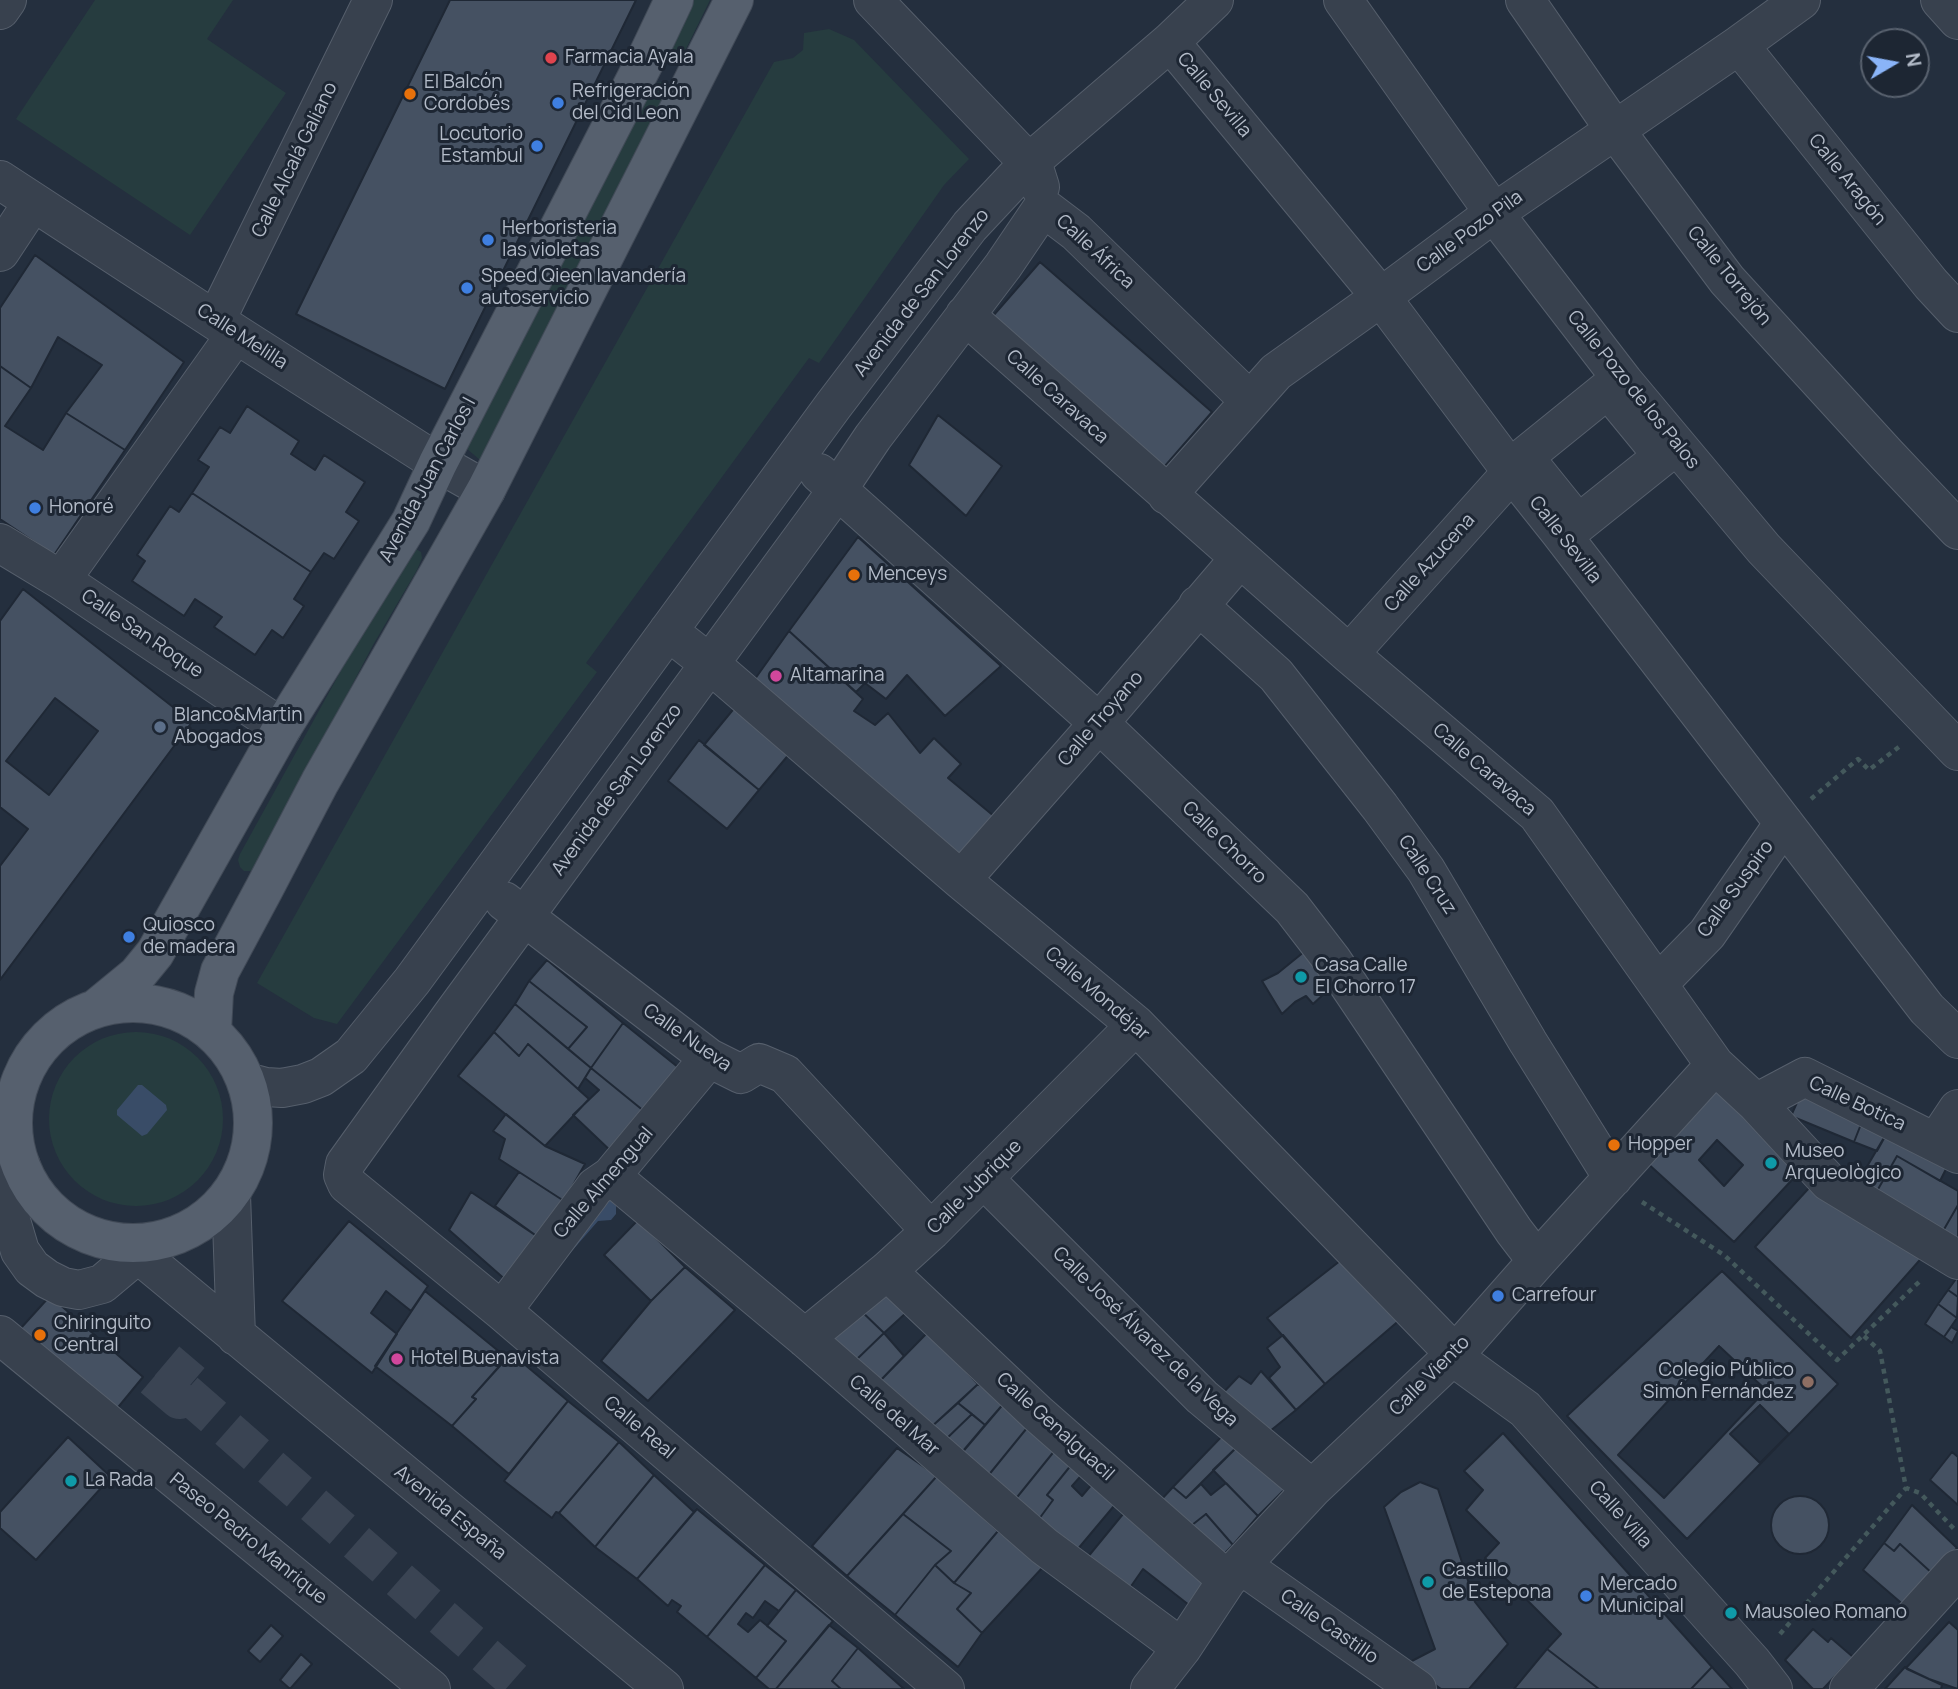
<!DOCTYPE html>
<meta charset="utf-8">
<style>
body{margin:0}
#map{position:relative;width:1958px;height:1689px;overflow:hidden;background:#242f3e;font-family:Manrope,sans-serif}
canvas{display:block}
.north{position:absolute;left:1860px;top:28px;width:70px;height:70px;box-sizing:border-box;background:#1d2633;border:2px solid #59626f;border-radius:50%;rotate:80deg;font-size:19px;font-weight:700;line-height:28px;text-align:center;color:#b4bcc9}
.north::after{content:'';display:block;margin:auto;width:24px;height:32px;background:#8ab4f8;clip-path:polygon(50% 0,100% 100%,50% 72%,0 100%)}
</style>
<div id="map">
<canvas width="1958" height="1689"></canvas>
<div class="north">N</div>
</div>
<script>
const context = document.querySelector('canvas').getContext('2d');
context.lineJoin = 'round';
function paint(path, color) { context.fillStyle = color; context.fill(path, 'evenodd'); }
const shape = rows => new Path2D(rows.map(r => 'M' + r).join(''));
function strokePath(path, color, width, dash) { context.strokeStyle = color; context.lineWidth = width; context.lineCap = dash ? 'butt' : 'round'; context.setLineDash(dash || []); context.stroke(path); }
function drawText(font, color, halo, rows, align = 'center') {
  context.font = font + ' Manrope,sans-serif'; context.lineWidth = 6; context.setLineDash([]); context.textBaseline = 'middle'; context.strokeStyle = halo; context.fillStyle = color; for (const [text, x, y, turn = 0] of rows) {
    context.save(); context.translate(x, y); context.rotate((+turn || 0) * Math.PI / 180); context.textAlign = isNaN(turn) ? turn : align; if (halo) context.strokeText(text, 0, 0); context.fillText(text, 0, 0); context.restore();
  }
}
const green = shape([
 [95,0,233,0,207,39,286,93,190,235,16,119],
 [689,0,710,0,685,51,675,53,671,48],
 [829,29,854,40,969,159,944,185,819,363,809,358,586,663,597,672,337,1024,314,1018,257,983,774,62,793,58,803,50,804,33],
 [662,82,666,86,667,91,480,460,466,448,655,83],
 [416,549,421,552,422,558,417,570,373,645,309,767,252,871,244,871,240,867,238,860,240,854,397,569],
 '49 1119a87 87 0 1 1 174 0a87 87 0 1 1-174 0Z'
]);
const water = shape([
 [138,1085,142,1085,166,1105,167,1110,147,1134,142,1136,117,1115,117,1110],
 [604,1192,616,1206,616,1214,611,1220,598,1221,557,1268]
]);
const building = shape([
 [450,0,636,0,445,389,296,314,450,0],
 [35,255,184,362,125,450,66,413,102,365,58,337,31,388,0,366,0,308,35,255],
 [1040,262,1212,412,1158,474,986,324,1040,262],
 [0,366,31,388,5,426,43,450,66,413,125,450,54,555,0,519,0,366],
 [247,406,299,441,291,454,315,470,324,455,365,482,346,512,359,521,334,559,324,553,311,572,192,493,209,467,198,460,220,427,230,433,247,406],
 [938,415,1002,466,966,516,909,465,938,415],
 [192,493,311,572,294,599,304,606,283,638,272,630,255,655,214,627,222,617,195,599,184,616,132,581,145,561,137,555,170,506,179,512,192,493],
 [858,537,1001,666,945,716,907,675,886,699,865,683,856,692,789,631,858,537],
 [23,589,192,722,0,980,0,866,28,829,0,807,0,621,23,589],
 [55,698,98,731,49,795,6,761,55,698],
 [789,631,863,699,854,711,875,725,888,713,920,753,934,738,961,764,948,778,995,817,954,862,750,686,789,631],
 [736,706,791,752,759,790,704,745,736,706],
 [699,740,759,790,727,829,668,781,699,740],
 [1310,947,1336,983,1313,1004,1306,996,1295,1002,1282,1014,1262,981,1278,973,1310,947],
 [547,960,623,1023,591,1068,568,1049,587,1027,529,981,547,960],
 [529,981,587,1027,568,1049,515,1004,529,981],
 [515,1004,591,1068,578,1089,528,1044,519,1056,494,1032,515,1004],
 [623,1023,684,1072,650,1116,591,1068,623,1023],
 [494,1032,519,1056,528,1044,589,1099,545,1146,458,1076,494,1032],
 [591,1068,650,1116,615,1155,573,1115,599,1090,585,1078,591,1068],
 [1717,1087,1805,1166,1734,1242,1645,1161,1717,1087],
 [1717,1140,1743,1165,1724,1186,1699,1160,1717,1140],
 [1803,1089,1865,1114,1854,1142,1791,1116,1803,1089],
 [506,1114,545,1146,585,1164,564,1201,499,1159,505,1139,493,1131,506,1114],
 [1865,1114,1892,1124,1877,1151,1854,1142,1865,1114],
 [1892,1124,1952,1157,1940,1181,1897,1156,1873,1198,1855,1187,1892,1124],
 [1897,1156,1958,1191,1958,1205,1939,1238,1873,1198,1897,1156],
 [519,1172,564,1201,538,1237,495,1206,519,1172],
 [1809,1188,1926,1253,1851,1338,1755,1247,1809,1188],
 [471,1192,538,1237,508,1282,449,1230,471,1192],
 [1958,1205,1958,1248,1939,1238,1958,1205],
 [638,1220,685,1267,651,1301,604,1255,638,1220],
 [349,1221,428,1286,411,1311,386,1291,371,1313,397,1334,372,1373,282,1301,349,1221],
 [1345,1257,1402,1318,1325,1384,1267,1318,1345,1257],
 [685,1267,735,1310,648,1401,601,1361,651,1301,685,1267],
 [1722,1271,1838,1384,1687,1539,1567,1416,1722,1271],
 [1719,1346,1766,1390,1664,1498,1618,1455,1719,1346],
 [1958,1276,1958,1297,1948,1290,1958,1276],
 [878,1285,907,1312,884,1333,856,1306,878,1285],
 [1948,1290,1958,1297,1957,1318,1938,1304,1948,1290],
 [425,1291,507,1358,472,1397,476,1399,452,1426,375,1366,425,1291],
 [50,1296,143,1377,115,1411,21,1328,50,1296],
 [1938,1304,1957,1318,1944,1337,1925,1324,1938,1304],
 [856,1306,884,1333,855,1361,826,1334,856,1306],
 [1951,1327,1958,1331,1952,1343,1944,1337,1951,1327],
 [928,1332,978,1384,929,1429,879,1382,928,1332],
 [884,1333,904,1356,879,1382,855,1361,884,1333],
 [1283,1335,1325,1384,1296,1410,1269,1378,1280,1367,1267,1348,1283,1335],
 [511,1353,568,1401,509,1474,452,1426,476,1399,472,1397,511,1353],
 [1261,1371,1296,1410,1264,1436,1221,1395,1239,1376,1251,1384,1261,1371],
 [978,1384,1005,1402,985,1425,958,1403,978,1384],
 [568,1401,619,1442,559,1513,556,1512,552,1518,504,1481,568,1401],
 [1005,1402,1031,1423,983,1482,955,1461,1005,1402],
 [958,1403,972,1414,943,1442,929,1429,958,1403],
 [1760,1405,1789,1434,1760,1463,1730,1434,1760,1405],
 [972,1414,985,1425,958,1457,943,1442,972,1414],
 [1031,1423,1060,1444,1014,1501,983,1482,1031,1423],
 [1226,1432,1240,1444,1186,1498,1173,1487,1226,1432],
 [1503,1433,1712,1667,1691,1689,1599,1689,1547,1649,1561,1634,1485,1558,1499,1543,1466,1510,1483,1490,1464,1471,1503,1433],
 [68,1437,111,1477,36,1560,0,1528,0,1512,68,1437],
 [619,1442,654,1475,595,1547,559,1513,619,1442],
 [1060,1444,1076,1459,1047,1495,1053,1500,1039,1519,1014,1501,1060,1444],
 [1240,1444,1288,1486,1258,1516,1213,1470,1240,1444],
 [897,1448,937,1476,847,1576,812,1546,897,1448],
 [1952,1452,1958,1457,1958,1505,1930,1480,1952,1452],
 [1076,1459,1087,1469,1072,1486,1082,1496,1098,1477,1124,1494,1077,1550,1039,1519,1053,1500,1047,1495,1076,1459],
 [654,1475,694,1512,637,1579,595,1547,654,1475],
 [937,1476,998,1531,954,1583,935,1565,951,1551,903,1514,937,1476],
 [1420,1482,1438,1489,1475,1602,1508,1644,1469,1689,1441,1689,1406,1664,1435,1649,1384,1507,1401,1492,1420,1482],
 [1226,1483,1258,1516,1233,1545,1206,1514,1187,1529,1160,1501,1173,1487,1186,1498,1201,1484,1211,1495,1226,1483],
 '1771 1525a29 29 0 1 1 58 0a29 29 0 1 1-58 0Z',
 [1132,1503,1211,1578,1189,1605,1143,1569,1127,1592,1087,1558,1132,1503],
 [1912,1505,1957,1548,1934,1575,1900,1544,1894,1551,1884,1543,1912,1505],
 [697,1509,765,1565,707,1637,677,1612,681,1606,672,1600,668,1606,637,1579,697,1509],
 [903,1514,951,1551,935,1565,895,1615,847,1576,903,1514],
 [1206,1514,1233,1545,1219,1559,1187,1529,1206,1514],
 [998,1531,1043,1567,982,1633,957,1609,971,1593,954,1583,998,1531],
 [1884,1543,1894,1551,1900,1544,1934,1575,1906,1607,1863,1570,1884,1543],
 [765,1565,796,1590,779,1611,765,1601,753,1618,746,1613,738,1624,748,1632,760,1620,786,1641,756,1678,707,1637,765,1565],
 [935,1565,954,1583,971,1593,957,1609,982,1633,958,1667,895,1615,935,1565],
 [796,1590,833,1621,776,1689,769,1689,756,1678,786,1641,767,1626,796,1590],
 [1949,1622,1958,1630,1958,1689,1929,1679,1906,1668,1949,1622],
 [271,1625,283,1636,260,1662,248,1651,271,1625],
 [829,1625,858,1648,832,1681,841,1689,776,1689,829,1625],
 [1813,1629,1828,1642,1831,1638,1853,1657,1823,1689,1813,1689,1785,1660,1813,1629],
 [858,1648,904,1689,841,1689,832,1681,858,1648],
 [1547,1649,1599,1689,1514,1689,1547,1649],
 [301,1654,312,1664,290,1689,280,1680,301,1654],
 [1712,1667,1732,1689,1691,1689,1712,1667],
 [1905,1667,1907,1669,1942,1685,1941,1689,1885,1689,1905,1667]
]);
const minorTunnel = shape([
 [153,1378,179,1400,193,1383,167,1361],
 [185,1392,524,1689]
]);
const path = shape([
 [1811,799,1858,759,1869,770,1900,746],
 [1642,1202,1724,1255,1837,1360,1919,1282],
 [1864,1336,1880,1351,1906,1488,1920,1493,1955,1530],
 [1780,1634,1906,1488]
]);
const minor = shape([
 [873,0,1029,163,1035,171,1040,187],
 [1343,0,1494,213,1624,382,1764,549,1958,751],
 [1525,0,1615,130,1727,280,1887,455,1958,530],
 [1940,0,1958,20],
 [0,10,7,0],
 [1170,42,1381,297,1512,472,1559,531,1927,1009,1958,1039],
 [1739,45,1931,284,1958,313],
 [0,180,236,334,438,463,486,490],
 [1043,207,1076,232,1250,401],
 [0,252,33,202],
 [965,315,1349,654,1537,814,1715,1065,1756,1103,1829,1182,1958,1260],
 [216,320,373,0],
 [1608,389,1663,456,1578,524,1524,457,1608,389],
 [819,473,1099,723,1292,908,1332,960,1514,1231,1537,1261],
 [1167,495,1276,372,1381,297,1494,213,1739,45,1801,0],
 [0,543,61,580,282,728],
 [61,580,236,334],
 [1198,605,1276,675,1380,807,1426,870,1528,1042,1613,1178],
 [668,631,710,664,961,880,1136,1025,1455,1354,1463,1364,1525,1409,1752,1662,1773,1689],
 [1349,654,1512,472,1532,456],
 [961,880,1099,723,1240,558],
 [504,901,709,1058,741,1074,759,1063,785,1074,931,1231],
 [1658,984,1707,934,1784,823],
 [247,1082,266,1087,282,1088,303,1084,321,1077,351,1056,412,981,833,406,970,226,1029,163,1170,42,1214,0],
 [1756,1103,1805,1077,1958,1154],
 [1936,1142,1958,1109],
 [21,1166,10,1195,9,1214,20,1251,32,1268,47,1279,63,1287,79,1290,102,1284,152,1242],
 [611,1176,805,1338,1044,1546,1182,1648],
 [984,1179,1202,1397,1312,1489],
 [231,1194,236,1336],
 [115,1242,137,1253,664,1689],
 [887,1271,1037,1413,1227,1580],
 [502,1311,590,1194,595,1187,611,1176,709,1058],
 [0,1335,431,1689],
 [805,1338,887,1271,931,1231,1136,1025],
 [1241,1565,1417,1689],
 [945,1689,502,1311,347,1184,343,1175,345,1164,452,1015,838,489,873,437,1003,266,1043,207],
 [1150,1689,1182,1648,1227,1580,1312,1489,1455,1354,1537,1261,1715,1065],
 [1849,1689,1958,1569]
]);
const major = shape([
 '13 1123a120 120 0 1 1 240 0a120 120 0 1 1-240 0Z',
 [98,1007,137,975,155,953,282,728,411,521,438,463,646,59,674,0],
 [212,1031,214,993,220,971,264,889,320,782,486,490,734,0]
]);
const markers = [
 [551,58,7,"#e0444e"],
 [410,94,7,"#e8710a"],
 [558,103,7,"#3f7fe0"],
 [537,146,7,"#3f7fe0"],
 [488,240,7,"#3f7fe0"],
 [467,288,7,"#3f7fe0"],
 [35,508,7,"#3f7fe0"],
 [854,575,7,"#e8710a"],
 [776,676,7,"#d1479c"],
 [160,727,7,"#5c6f8a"],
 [129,937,7,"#3f7fe0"],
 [1301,977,7,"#0f9aa8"],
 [1614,1145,7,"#e8710a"],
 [1771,1163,7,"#0f9aa8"],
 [1498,1296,7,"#3f7fe0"],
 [40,1335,7,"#e8710a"],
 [397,1359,7,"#d1479c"],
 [1808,1382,7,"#8d6e63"],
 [71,1481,7,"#0f9aa8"],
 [1428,1582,7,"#0f9aa8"],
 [1586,1596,7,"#3f7fe0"],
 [1731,1613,7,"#0f9aa8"]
];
const poiNames = [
 ["Farmacia Ayala",565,58],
 ["El Balcón",424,83],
 ["Cordobés",424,105],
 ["Refrigeración",572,92],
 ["del Cid Leon",572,114],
 ["Locutorio",523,135,"right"],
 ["Estambul",523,157,"right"],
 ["Herboristeria",502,229],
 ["las violetas",502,251],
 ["Speed Qieen lavandería",481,277],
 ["autoservicio",481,299],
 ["Honoré",49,508],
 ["Menceys",868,575],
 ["Altamarina",790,676],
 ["Blanco&Martin",174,716],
 ["Abogados",174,738],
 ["Quiosco",143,926],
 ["de madera",143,948],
 ["Casa Calle",1315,966],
 ["El Chorro 17",1315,988],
 ["Hopper",1628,1145],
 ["Museo",1785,1152],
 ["Arqueològico",1785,1174],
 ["Carrefour",1512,1296],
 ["Chiringuito",54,1324],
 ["Central",54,1346],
 ["Hotel Buenavista",411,1359],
 ["Colegio Público",1794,1371,"right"],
 ["Simón Fernández",1794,1393,"right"],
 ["La Rada",85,1481],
 ["Castillo",1442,1571],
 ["de Estepona",1442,1593],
 ["Mercado",1600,1585],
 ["Municipal",1600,1607],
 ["Mausoleo Romano",1745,1613]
];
const streetNames = [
 ["Calle Sevilla",1214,95,50],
 ["Calle Alcalá Galiano",295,160,-64],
 ["Calle Aragón",1847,180,51],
 ["Calle Pozo Pila",1470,232,-36],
 ["Calle África",1095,252,43],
 ["Calle Torrejón",1729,276,51],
 ["Avenida de San Lorenzo",922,293,-52],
 ["Calle Melilla",242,337,33],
 ["Calle Pozo de los Palos",1633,390,51],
 ["Calle Caravaca",1057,397,42],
 ["Avenida Juan Carlos I",428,480,-62],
 ["Calle Sevilla",1565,540,52],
 ["Calle Azucena",1430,563,-48],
 ["Calle San Roque",142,634,34],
 ["Calle Troyano",1101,719,-49],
 ["Calle Caravaca",1484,770,41],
 ["Avenida de San Lorenzo",617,790,-54],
 ["Calle Chorro",1224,843,44],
 ["Calle Cruz",1427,875,57],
 ["Calle Suspiro",1736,889,-54],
 ["Calle Mondéjar",1097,994,41],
 ["Calle Nueva",687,1038,35],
 ["Calle Botica",1857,1104,25],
 ["Calle Almengual",604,1183,-49],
 ["Calle Jubrique",975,1187,-45],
 ["Calle José Álvarez de la Vega",1145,1337,44],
 ["Calle Viento",1430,1376,-45],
 ["Calle del Mar",894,1416,41],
 ["Calle Genalguacil",1055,1427,42],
 ["Calle Real",639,1428,40],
 ["Avenida España",450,1513,39],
 ["Calle Villa",1620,1515,48],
 ["Paseo Pedro Manrique",248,1539,39],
 ["Calle Castillo",1329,1627,35]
];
paint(green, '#263c3f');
paint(water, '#394c67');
paint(building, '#455162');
strokePath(building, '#1f2835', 2);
strokePath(minorTunnel, '#3a4453', 38, [38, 19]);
strokePath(minor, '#565f6c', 40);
strokePath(major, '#414a57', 40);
strokePath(path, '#44595c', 4.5, [5, 5]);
strokePath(minor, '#38414e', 38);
strokePath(major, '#56606e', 38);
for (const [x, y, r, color] of markers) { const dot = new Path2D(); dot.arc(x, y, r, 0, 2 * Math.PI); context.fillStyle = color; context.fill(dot); strokePath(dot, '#1d2633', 2.5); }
drawText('19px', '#b4bcc9', '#1d2633', poiNames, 'left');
drawText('19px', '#b4bcc9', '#1d2633', streetNames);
</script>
